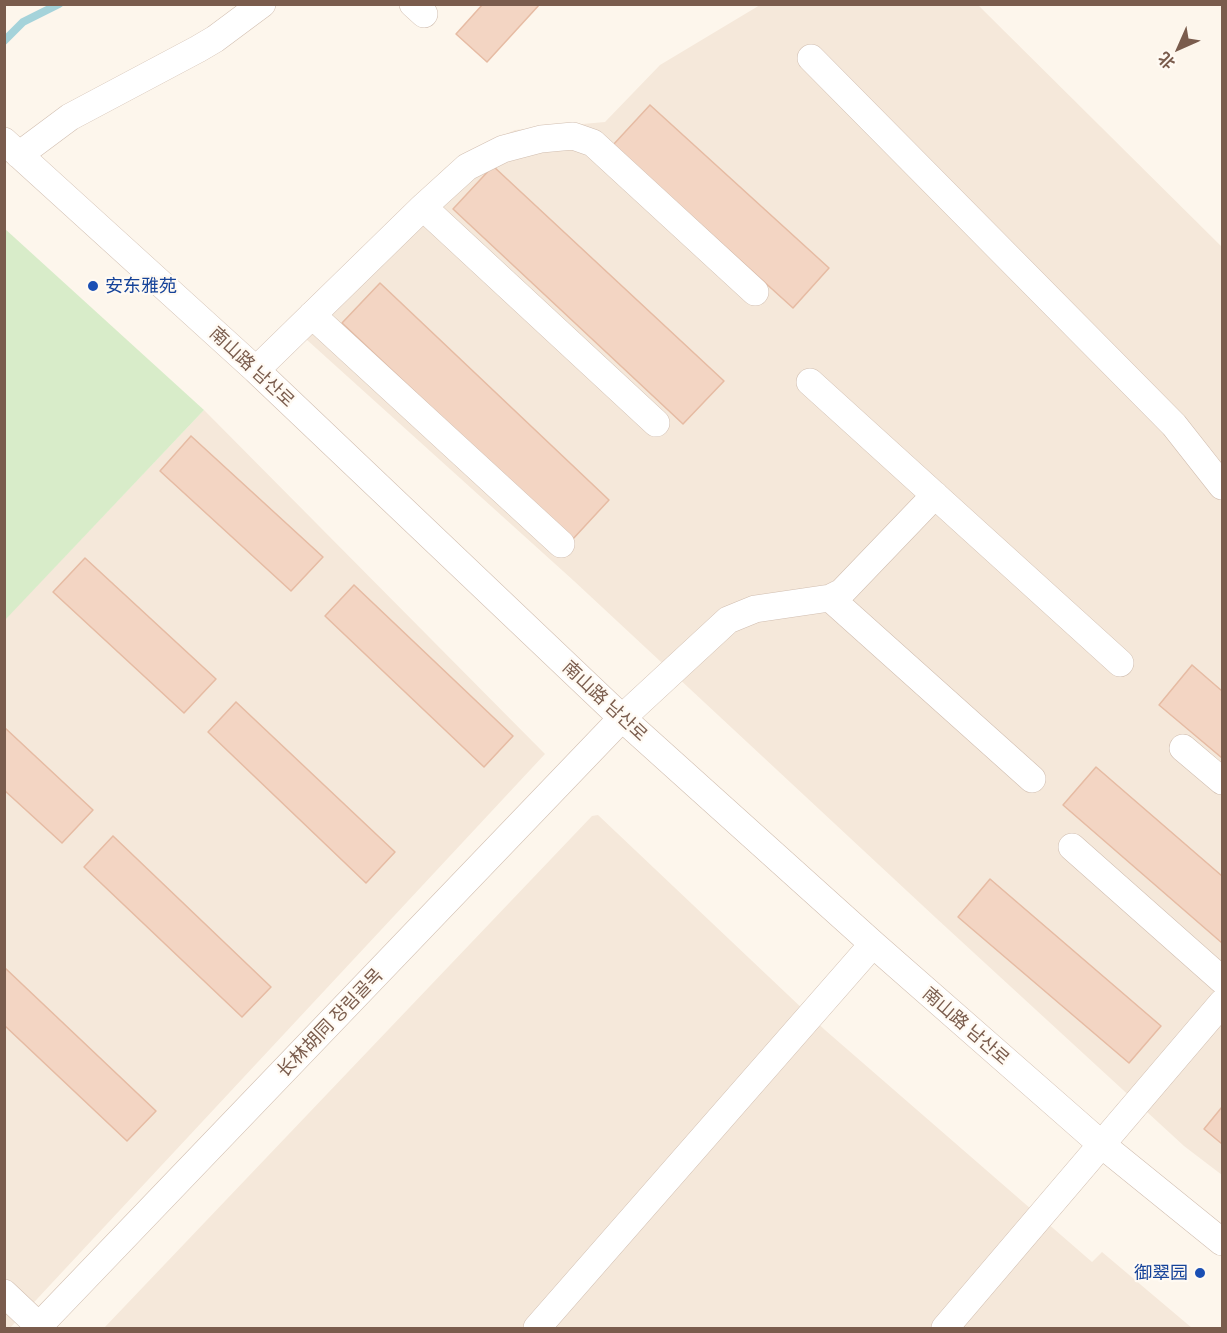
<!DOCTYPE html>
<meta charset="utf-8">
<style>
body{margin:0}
#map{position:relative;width:1227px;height:1333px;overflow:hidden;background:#fdf6ec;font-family:Ubuntu,"Noto Sans SC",sans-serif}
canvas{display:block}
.frame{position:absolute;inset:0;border:6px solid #7a5c4d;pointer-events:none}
.north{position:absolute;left:1149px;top:18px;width:60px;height:60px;-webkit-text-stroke:4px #fffaf3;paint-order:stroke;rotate:225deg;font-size:16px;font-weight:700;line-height:24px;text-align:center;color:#7a5c4d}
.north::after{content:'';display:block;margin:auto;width:21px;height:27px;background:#7a5c4d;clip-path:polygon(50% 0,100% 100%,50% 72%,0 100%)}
</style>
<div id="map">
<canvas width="1227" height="1333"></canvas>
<div class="frame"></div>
<div class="north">北</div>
</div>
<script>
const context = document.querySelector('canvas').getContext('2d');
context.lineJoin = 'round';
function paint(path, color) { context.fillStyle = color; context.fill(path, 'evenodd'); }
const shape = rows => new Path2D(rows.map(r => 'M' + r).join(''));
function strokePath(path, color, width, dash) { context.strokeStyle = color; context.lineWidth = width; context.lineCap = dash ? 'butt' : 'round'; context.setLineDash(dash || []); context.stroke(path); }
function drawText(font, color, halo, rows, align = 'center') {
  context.font = font + ' Ubuntu,"Noto Sans SC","Noto Sans KR",sans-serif'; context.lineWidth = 4.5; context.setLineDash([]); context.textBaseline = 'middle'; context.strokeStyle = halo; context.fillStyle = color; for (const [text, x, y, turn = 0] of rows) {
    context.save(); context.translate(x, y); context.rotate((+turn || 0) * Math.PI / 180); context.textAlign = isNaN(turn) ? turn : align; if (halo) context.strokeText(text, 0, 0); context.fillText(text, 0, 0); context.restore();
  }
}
const residential = shape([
 [760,5,978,5,1222,247,1222,1175,1184,1146,936,918,574,581,286,321,446,167,481,145,515,130,605,122,660,65],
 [204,410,545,754,10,1328,4,1328,4,620],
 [598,815,825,1030,1092,1262,1102,1252,1192,1328,104,1328,592,816]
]);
const green = shape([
 [4,228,204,410,5,620,4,620]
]);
const stream = shape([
 [4,41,23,22,59,4]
]);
const building = shape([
 [483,4,540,4,487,62,456,34,483,4],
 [650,105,829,268,793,308,613,145,650,105],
 [493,166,724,381,683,424,453,209,493,166],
 [380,283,609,500,572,540,342,323,380,283],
 [191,436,323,557,291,591,160,471,191,436],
 [85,558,216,679,184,713,53,592,85,558],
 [354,585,513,736,484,767,325,616,354,585],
 [1192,665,1222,691,1222,758,1159,705,1192,665],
 [236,702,395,852,366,883,208,732,236,702],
 [4,727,93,810,62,843,4,790,4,727],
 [1096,767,1222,876,1222,943,1063,805,1096,767],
 [113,836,271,987,242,1017,84,867,113,836],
 [990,879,1161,1026,1129,1063,958,917,990,879],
 [4,967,156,1111,127,1141,4,1025,4,967],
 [1222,1107,1222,1144,1204,1129,1222,1107]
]);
const minor = shape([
 [413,4,424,14],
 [811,58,1174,425,1222,486],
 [4,141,256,370,622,718,873,944,1060,1108,1101,1144,1222,1242],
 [19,155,70,117,198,49,215,39,262,4],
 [423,207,656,423],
 [312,315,561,544],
 [256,370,423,207,467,167,503,149,541,139,573,136,593,143,755,292],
 [810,382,1120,663],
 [830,598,1032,779],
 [1183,748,1222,781],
 [1072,847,1222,980],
 [4,1293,39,1326],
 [37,1328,622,718,728,620,755,609,830,598,842,592,935,495],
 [537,1328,873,944],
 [945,1328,1222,1003]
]);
const markers = [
 [93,286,6,"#1a4fb4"],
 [1200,1273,6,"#1a4fb4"]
];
const transitNames = [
 ["安东雅苑",105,286],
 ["御翠园",1188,1273,"right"]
];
const streetNames = [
 ["南山路 남산로",252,367,43],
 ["南山路 남산로",605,701,43],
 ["长林胡同 장림골목",330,1023,-46],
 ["南山路 남산로",966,1026,41]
];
paint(residential, '#f5e8da');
paint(green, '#d8ecc9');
strokePath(stream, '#a5d3da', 8);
paint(building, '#f3d5c3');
strokePath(building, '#e6bba3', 1.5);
strokePath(minor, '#d1beb0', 28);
strokePath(minor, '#fff', 27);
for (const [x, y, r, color] of markers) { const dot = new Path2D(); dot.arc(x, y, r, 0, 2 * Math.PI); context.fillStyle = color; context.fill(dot); strokePath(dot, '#fffaf3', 2); }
drawText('18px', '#164399', '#fffaf3', transitNames, 'left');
drawText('18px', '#7a5c4d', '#fffaf3', streetNames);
</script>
